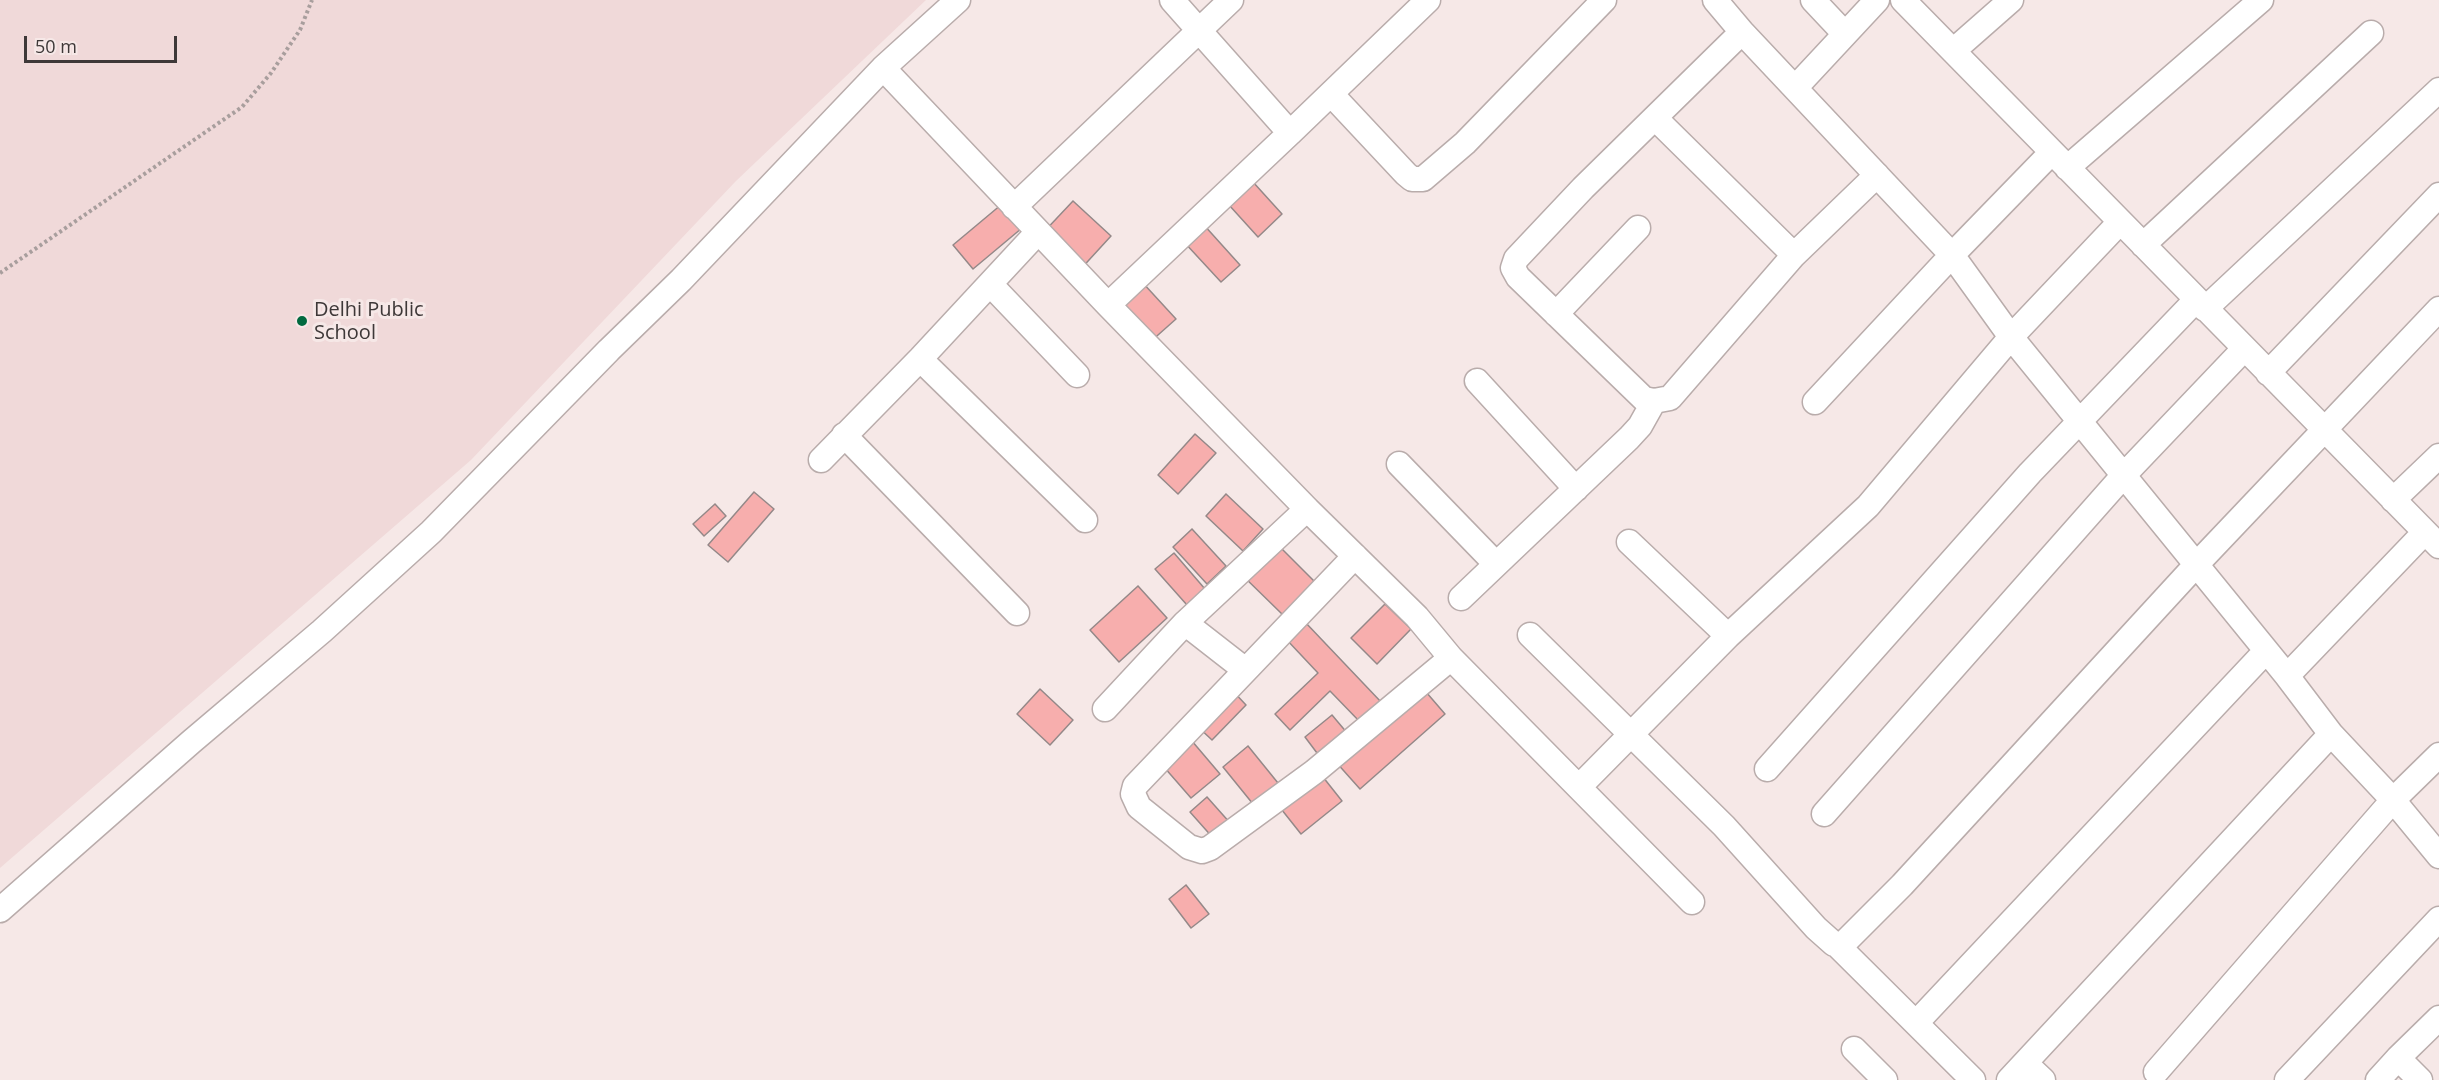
<!DOCTYPE html>
<style>
body{margin:0}
#map{position:relative;width:2439px;height:1080px;overflow:hidden;background:#f6e8e7;font-family:"Open Sans",sans-serif}
canvas{display:block}
.scale{position:absolute;left:24px;top:36px;width:153px;height:27px;box-sizing:border-box;border:3px solid #3e3838;border-top:0;padding-left:8px;font-size:18px;line-height:21px;white-space:nowrap;color:#3e3838;-webkit-text-stroke:4px #f6e8e7;paint-order:stroke}
</style>
<div id="map">
<canvas width="2439" height="1080"></canvas>
<div class="scale">50 m</div>
</div>
<script>
const context = document.querySelector('canvas').getContext('2d');
context.lineJoin = 'round';
function paint(path, color) { context.fillStyle = color; context.fill(path, 'evenodd'); }
const shape = rows => new Path2D(rows.map(r => 'M' + r).join(''));
function strokePath(path, color, width, dash) { context.strokeStyle = color; context.lineWidth = width; context.lineCap = dash ? 'butt' : 'round'; context.setLineDash(dash || []); context.stroke(path); }
function drawText(font, color, halo, rows, align = 'center') {
  context.font = font + ' "Open Sans",sans-serif'; context.lineWidth = 6; context.setLineDash([]); context.textBaseline = 'middle'; context.strokeStyle = halo; context.fillStyle = color; for (const [text, x, y, turn = 0] of rows) {
    context.save(); context.translate(x, y); context.rotate((+turn || 0) * Math.PI / 180); context.textAlign = isNaN(turn) ? turn : align; if (halo) context.strokeText(text, 0, 0); context.fillText(text, 0, 0); context.restore();
  }
}
const built = shape([
 [0,0,926,0,736,181,471,460,0,868]
]);
const building = shape([
 [1253,182,1282,214,1258,237,1229,205,1253,182],
 [1073,201,1111,236,1078,272,1040,236,1073,201],
 [1002,204,1022,228,973,269,953,245,1002,204],
 [1203,224,1240,265,1221,282,1184,242,1203,224],
 [1142,282,1176,319,1149,343,1115,306,1142,282],
 [1195,434,1216,453,1178,494,1158,475,1195,434],
 [754,492,774,509,728,562,708,545,754,492],
 [1226,494,1263,529,1243,551,1206,516,1226,494],
 [715,504,726,516,704,536,693,524,715,504],
 [1192,529,1226,566,1207,584,1173,547,1192,529],
 [1271,538,1315,582,1283,615,1239,572,1271,538],
 [1174,553,1205,589,1187,605,1155,569,1174,553],
 [1138,586,1167,618,1119,662,1090,630,1138,586],
 [1385,604,1411,629,1377,664,1351,638,1385,604],
 [1305,622,1382,703,1361,723,1330,691,1290,730,1275,714,1318,673,1286,639,1305,622],
 [1420,685,1445,714,1360,789,1335,761,1420,685],
 [1040,689,1073,720,1050,745,1017,714,1040,689],
 [1231,689,1246,705,1212,740,1196,725,1231,689],
 [1332,715,1348,734,1320,757,1305,737,1332,715],
 [1186,734,1220,774,1191,798,1157,759,1186,734],
 [1248,746,1278,783,1253,804,1223,767,1248,746],
 [1319,772,1342,801,1301,834,1278,805,1319,772],
 [1207,797,1231,824,1214,839,1190,812,1207,797],
 [1186,885,1209,914,1191,928,1169,899,1186,885]
]);
const path = shape([
 [0,273,242,107,271,73,300,30,312,0]
]);
const minor = shape([
 [1172,0,1290,133,1428,0],
 [1715,0,1742,32,1952,255,2052,152],
 [1813,0,1845,34],
 [1903,0,2439,546],
 [1742,32,1583,188,1516,259,1513,268,1518,277,1644,399,1654,401,1670,398,1794,255],
 [1953,51,2011,0],
 [883,68,1108,305,1307,509,1185,623,1105,709],
 [1795,88,1877,0],
 [1332,95,1406,174,1412,179,1423,179,1465,143,1604,0],
 [1655,118,1794,255,1877,175],
 [2067,168,2261,0],
 [1014,207,1231,0],
 [2143,245,2371,33],
 [990,284,1077,375],
 [1108,305,1290,133],
 [2205,309,2439,90],
 [1556,314,1638,228],
 [920,359,1085,520],
 [2268,373,2439,195],
 [1477,381,1576,489],
 [1815,402,1952,255,2011,337,2287,676],
 [844,435,1017,613],
 [821,460,920,359,1038,232],
 [1399,464,1496,564],
 [2393,500,2439,456],
 [1307,509,1417,617,1451,658,1692,902],
 [1629,542,1728,636],
 [1355,556,1135,786,1133,794,1139,807,1189,847,1202,851,1210,848,1314,772,1451,658],
 [1461,598,1629,438,1640,426,1654,401],
 [1185,623,1244,669],
 [1530,635,1724,826,1816,928,1834,944,1842,945,1902,885,2196,565,2439,309],
 [2331,734,2393,800,2439,856],
 [1767,769,2030,473,2196,300],
 [1579,787,1728,636,1868,506,2011,337,2120,222],
 [1824,814,2123,476,2244,349],
 [0,910,191,742,322,631,431,532,609,350,681,280,883,68,958,0],
 [1837,945,1973,1080],
 [1916,1023,2266,651],
 [1854,1049,1885,1080],
 [2025,1063,2043,1080],
 [2156,1072,2393,800,2439,755],
 [2009,1080,2331,734,2287,676,2425,532],
 [2287,1080,2439,919],
 [2378,1080,2398,1058],
 [2420,1080,2398,1058,2439,1018]
]);
const markers = [
 [302,321,6,"#00693f"]
];
const poiNames = [
 ["Delhi Public",314,310],
 ["School",314,333]
];
paint(built, '#f0d9d9');
paint(building, '#f7aead');
strokePath(building, '#948888', 1.5);
strokePath(minor, '#b9acab', 27);
strokePath(path, '#a89e9d', 4, [3, 3]);
strokePath(minor, '#fff', 24);
for (const [x, y, r, color] of markers) { const dot = new Path2D(); dot.arc(x, y, r, 0, 2 * Math.PI); context.fillStyle = color; context.fill(dot); strokePath(dot, '#f6e8e7', 2); }
drawText('20px', '#3e3838', '#f6e8e7', poiNames, 'left');
</script>
